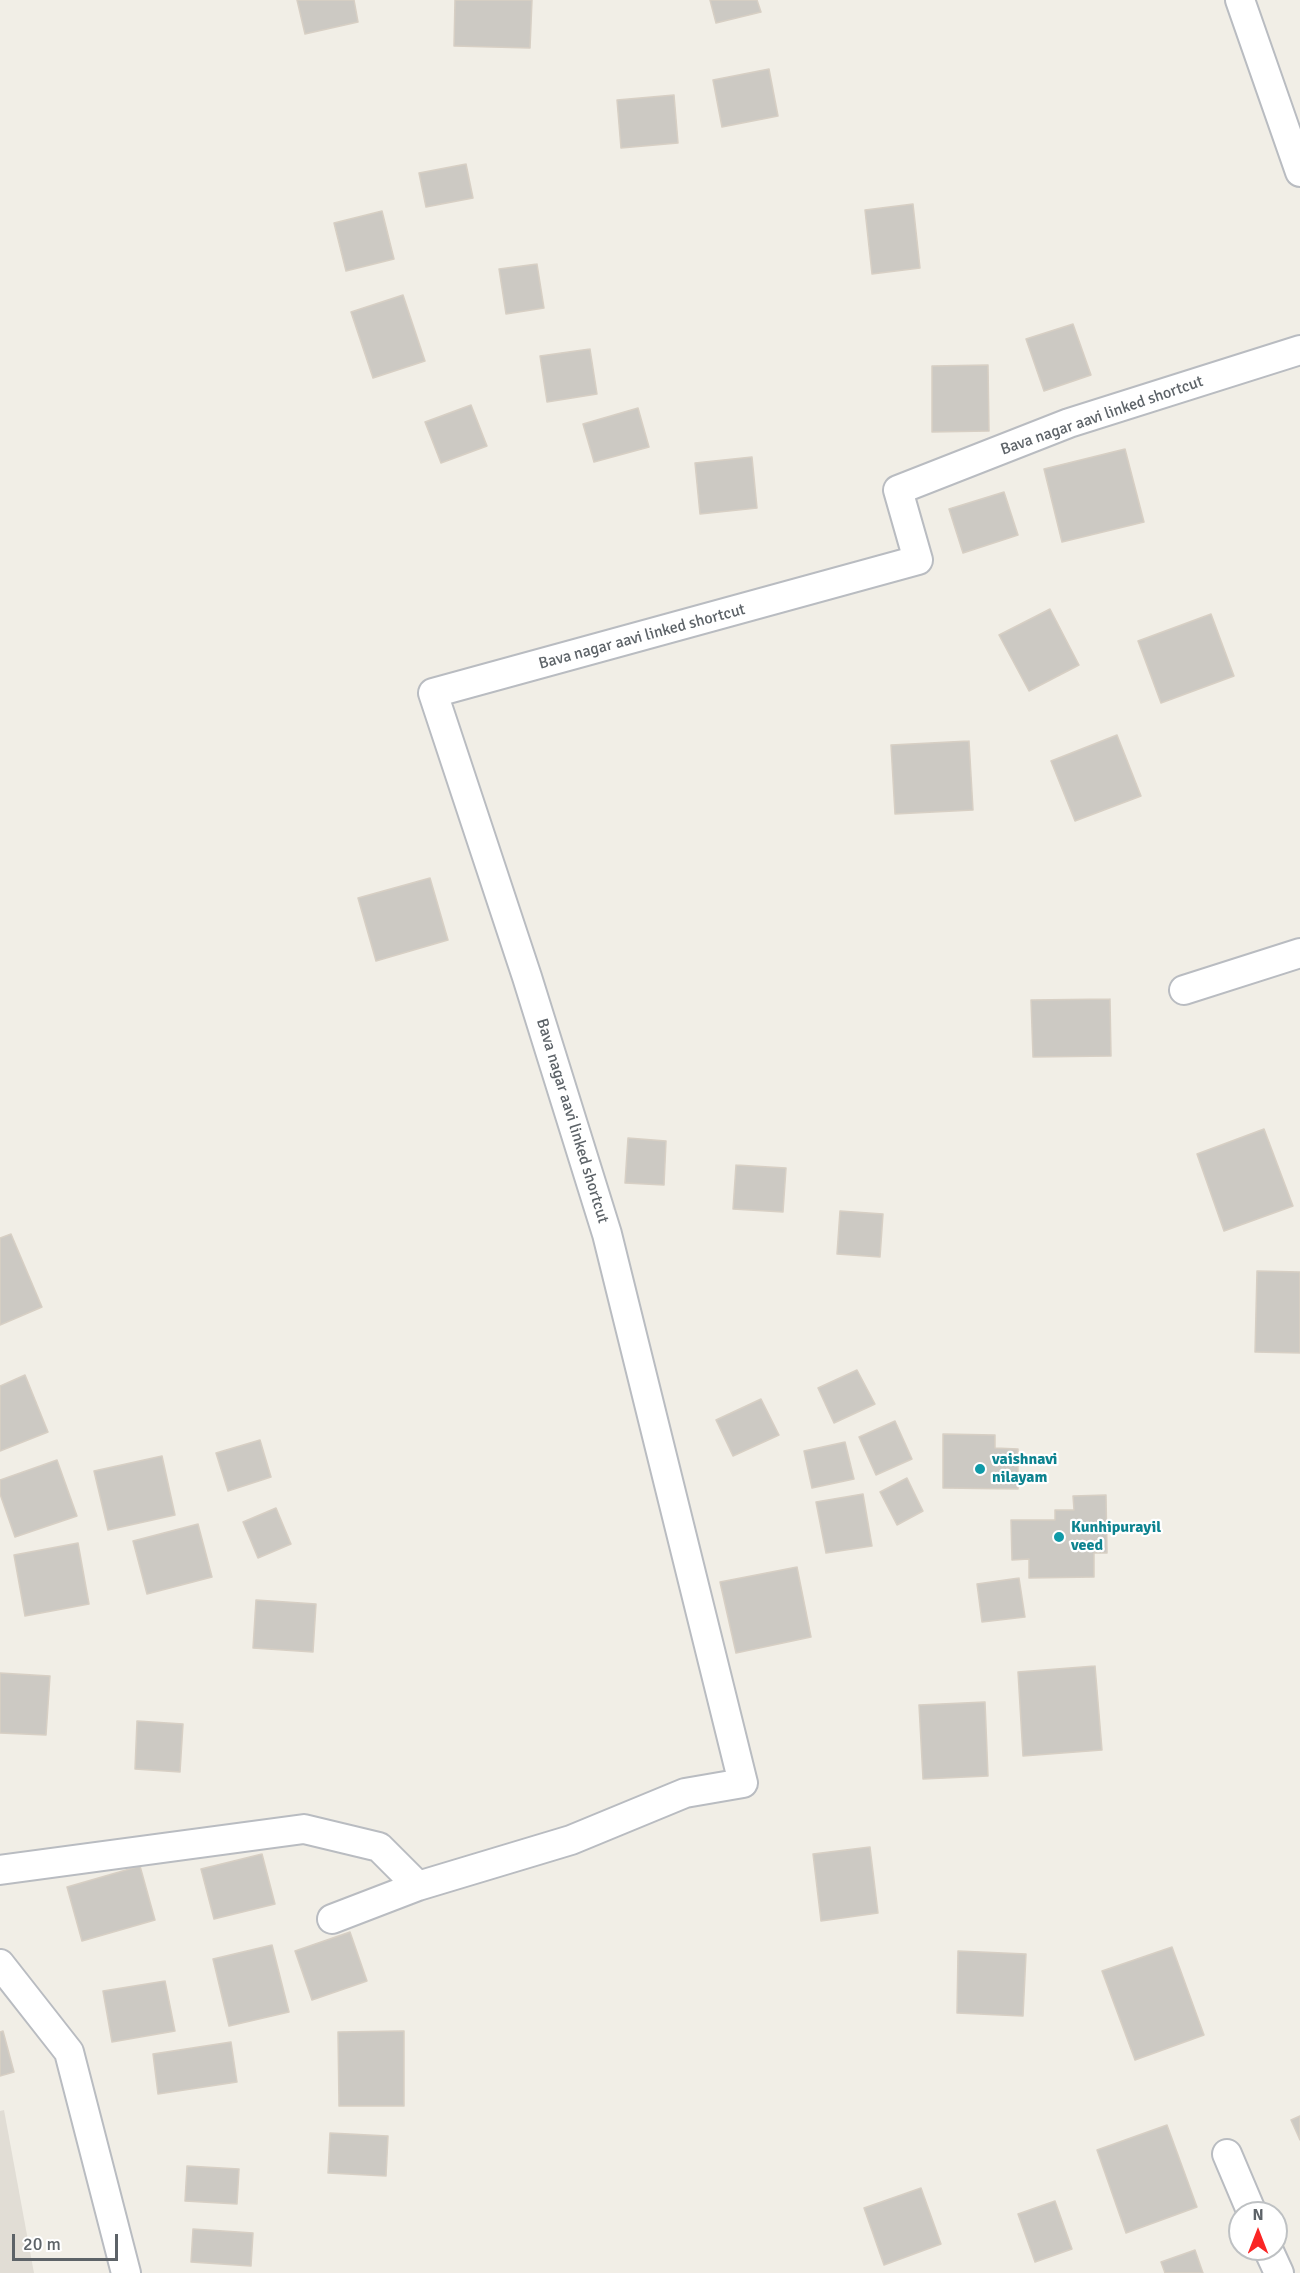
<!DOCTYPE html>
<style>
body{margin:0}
#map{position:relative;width:1300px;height:2273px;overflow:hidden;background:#f1eee6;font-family:Signika,sans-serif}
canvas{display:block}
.north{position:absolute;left:1228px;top:2201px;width:60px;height:60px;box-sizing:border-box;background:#fff;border:2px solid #bec1c3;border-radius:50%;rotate:0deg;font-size:16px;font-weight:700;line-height:24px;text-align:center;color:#5d6368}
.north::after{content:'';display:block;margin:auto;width:21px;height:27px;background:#fa2524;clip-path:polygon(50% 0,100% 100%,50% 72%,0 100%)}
.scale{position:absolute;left:12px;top:2234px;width:106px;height:27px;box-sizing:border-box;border:3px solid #5d6368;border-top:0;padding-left:8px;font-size:18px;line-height:21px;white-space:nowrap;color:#5d6368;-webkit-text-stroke:4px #fff;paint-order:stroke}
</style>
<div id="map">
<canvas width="1300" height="2273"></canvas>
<div class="north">N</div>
<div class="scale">20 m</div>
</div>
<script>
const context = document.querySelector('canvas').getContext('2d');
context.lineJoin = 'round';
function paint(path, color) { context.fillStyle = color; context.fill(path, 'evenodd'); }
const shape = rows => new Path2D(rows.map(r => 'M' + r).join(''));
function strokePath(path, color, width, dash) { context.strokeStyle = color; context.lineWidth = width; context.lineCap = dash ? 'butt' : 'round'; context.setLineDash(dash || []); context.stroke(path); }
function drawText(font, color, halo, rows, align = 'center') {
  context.font = font + ' Signika,sans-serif'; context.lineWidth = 4.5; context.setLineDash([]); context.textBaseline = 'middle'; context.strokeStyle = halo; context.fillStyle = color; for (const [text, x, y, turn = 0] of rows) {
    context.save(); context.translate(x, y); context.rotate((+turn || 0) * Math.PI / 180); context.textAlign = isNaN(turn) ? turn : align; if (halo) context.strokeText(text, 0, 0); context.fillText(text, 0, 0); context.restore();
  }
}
const education = shape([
 [4,2110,34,2273,0,2273,0,2111]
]);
const building = shape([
 [297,0,354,0,358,22,305,34,297,0],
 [455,0,532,0,530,48,454,46,455,0],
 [710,0,757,0,761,12,716,23,710,0],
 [769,69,778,116,722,127,713,80,769,69],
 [674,95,678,143,621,148,617,100,674,95],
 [466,164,473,198,426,207,419,173,466,164],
 [913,204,920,268,872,274,865,210,913,204],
 [382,211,394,259,346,271,334,223,382,211],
 [537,264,544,308,506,314,499,269,537,264],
 [403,295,425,361,373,378,351,312,403,295],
 [1073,324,1091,375,1044,391,1026,339,1073,324],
 [590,349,597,394,547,402,540,356,590,349],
 [988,365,989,431,932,432,932,366,988,365],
 [471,405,487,446,441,463,425,422,471,405],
 [638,408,649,447,594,462,583,424,638,408],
 [1125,449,1144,522,1062,542,1044,469,1125,449],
 [752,457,757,508,700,514,695,463,752,457],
 [1004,492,1018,535,963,553,949,509,1004,492],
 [1050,609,1079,665,1029,691,999,635,1050,609],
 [1211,614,1234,676,1161,703,1138,641,1211,614],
 [1117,735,1141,796,1075,821,1051,761,1117,735],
 [969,741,973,810,895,814,891,745,969,741],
 [430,878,448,940,376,961,358,898,430,878],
 [1110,999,1111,1056,1033,1057,1031,1000,1110,999],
 [1264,1129,1293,1206,1224,1231,1197,1154,1264,1129],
 [628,1138,666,1141,664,1185,625,1183,628,1138],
 [736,1165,786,1168,783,1212,733,1209,736,1165],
 [840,1211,883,1214,880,1257,837,1254,840,1211],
 [11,1234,42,1307,0,1325,0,1238,11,1234],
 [1257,1271,1300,1272,1300,1353,1255,1352,1257,1271],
 [857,1370,875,1404,834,1423,818,1388,857,1370],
 [25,1375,48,1432,0,1451,0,1386,25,1375],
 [761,1399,779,1435,733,1456,716,1420,761,1399],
 [895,1421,912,1459,876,1475,859,1437,895,1421],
 [943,1434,995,1435,995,1448,1018,1449,1018,1489,943,1488,943,1434],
 [260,1440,271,1477,228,1491,216,1453,260,1440],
 [845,1442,854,1479,812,1488,804,1451,845,1442],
 [162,1456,175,1515,108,1530,94,1471,162,1456],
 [57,1460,77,1516,15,1537,0,1494,0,1480,57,1460],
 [907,1478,923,1511,897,1525,880,1492,907,1478],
 [863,1494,872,1546,826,1553,816,1502,863,1494],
 [1106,1495,1107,1553,1094,1553,1094,1577,1029,1578,1029,1559,1012,1560,1011,1520,1055,1520,1055,1510,1074,1510,1073,1496,1106,1495],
 [276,1508,291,1544,258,1558,243,1522,276,1508],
 [198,1524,212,1577,147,1594,133,1541,198,1524],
 [78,1543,89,1604,25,1616,14,1555,78,1543],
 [797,1567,811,1637,736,1653,720,1582,797,1567],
 [1019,1578,1025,1617,982,1622,977,1584,1019,1578],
 [256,1600,316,1604,313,1652,253,1648,256,1600],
 [1095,1666,1102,1750,1023,1756,1018,1672,1095,1666],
 [0,1673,50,1676,46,1735,0,1733,0,1673],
 [985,1702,988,1776,923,1779,919,1705,985,1702],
 [137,1721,183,1724,180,1772,135,1769,137,1721],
 [870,1847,878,1913,821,1921,813,1854,870,1847],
 [262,1854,275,1904,214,1919,201,1869,262,1854],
 [140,1866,155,1920,82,1941,67,1887,140,1866],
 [350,1932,367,1981,312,2000,295,1951,350,1932],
 [272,1945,289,2012,229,2026,213,1959,272,1945],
 [1172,1947,1204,2035,1135,2060,1102,1971,1172,1947],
 [958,1951,1026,1954,1023,2016,957,2013,958,1951],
 [165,1981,175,2031,112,2042,103,1991,165,1981],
 [3,2031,14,2072,0,2076,0,2032,3,2031],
 [404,2031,404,2106,339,2106,338,2032,404,2031],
 [231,2042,237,2082,158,2094,153,2054,231,2042],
 [1300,2116,1300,2140,1291,2120,1300,2116],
 [1167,2125,1197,2207,1126,2233,1097,2150,1167,2125],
 [330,2133,388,2136,386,2176,328,2173,330,2133],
 [187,2166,239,2169,237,2204,185,2201,187,2166],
 [921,2188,941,2244,884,2265,864,2208,921,2188],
 [1055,2201,1072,2249,1035,2262,1018,2214,1055,2201],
 [193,2229,253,2233,251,2266,191,2262,193,2229],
 [1195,2250,1203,2273,1165,2273,1161,2262,1195,2250]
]);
const street = shape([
 [1240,0,1300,172],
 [1184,990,1300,953],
 [0,1870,304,1829,379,1847,418,1886],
 [332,1919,418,1886,571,1840,685,1793,743,1783,607,1234,527,977,433,693,918,560,898,490,1069,423,1300,350],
 [0,1964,69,2052,126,2273],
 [1227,2154,1252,2213],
 [1268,2249,1279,2273]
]);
const markers = [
 [980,1469,6,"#0f9aa8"],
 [1059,1537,6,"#0f9aa8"]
];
const streetNames = [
 ["Bava nagar aavi linked shortcut",1102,416,-19],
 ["Bava nagar aavi linked shortcut",642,637,-15],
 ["Bava nagar aavi linked shortcut",572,1121,73]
];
const cultureNames = [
 ["vaishnavi",992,1460],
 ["nilayam",992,1478],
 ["Kunhipurayil",1071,1528],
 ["veed",1071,1546]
];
paint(education, '#e1ddd5');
paint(building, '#ccc9c3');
strokePath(building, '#d7cfc4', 1.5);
strokePath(street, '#b9bcc1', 32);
strokePath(street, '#fff', 28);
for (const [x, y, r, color] of markers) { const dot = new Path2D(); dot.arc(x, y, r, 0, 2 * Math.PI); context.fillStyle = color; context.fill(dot); strokePath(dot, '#fff', 2); }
drawText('16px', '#5d6368', '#fff', streetNames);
drawText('bold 16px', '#0d838f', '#fff', cultureNames, 'left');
</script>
